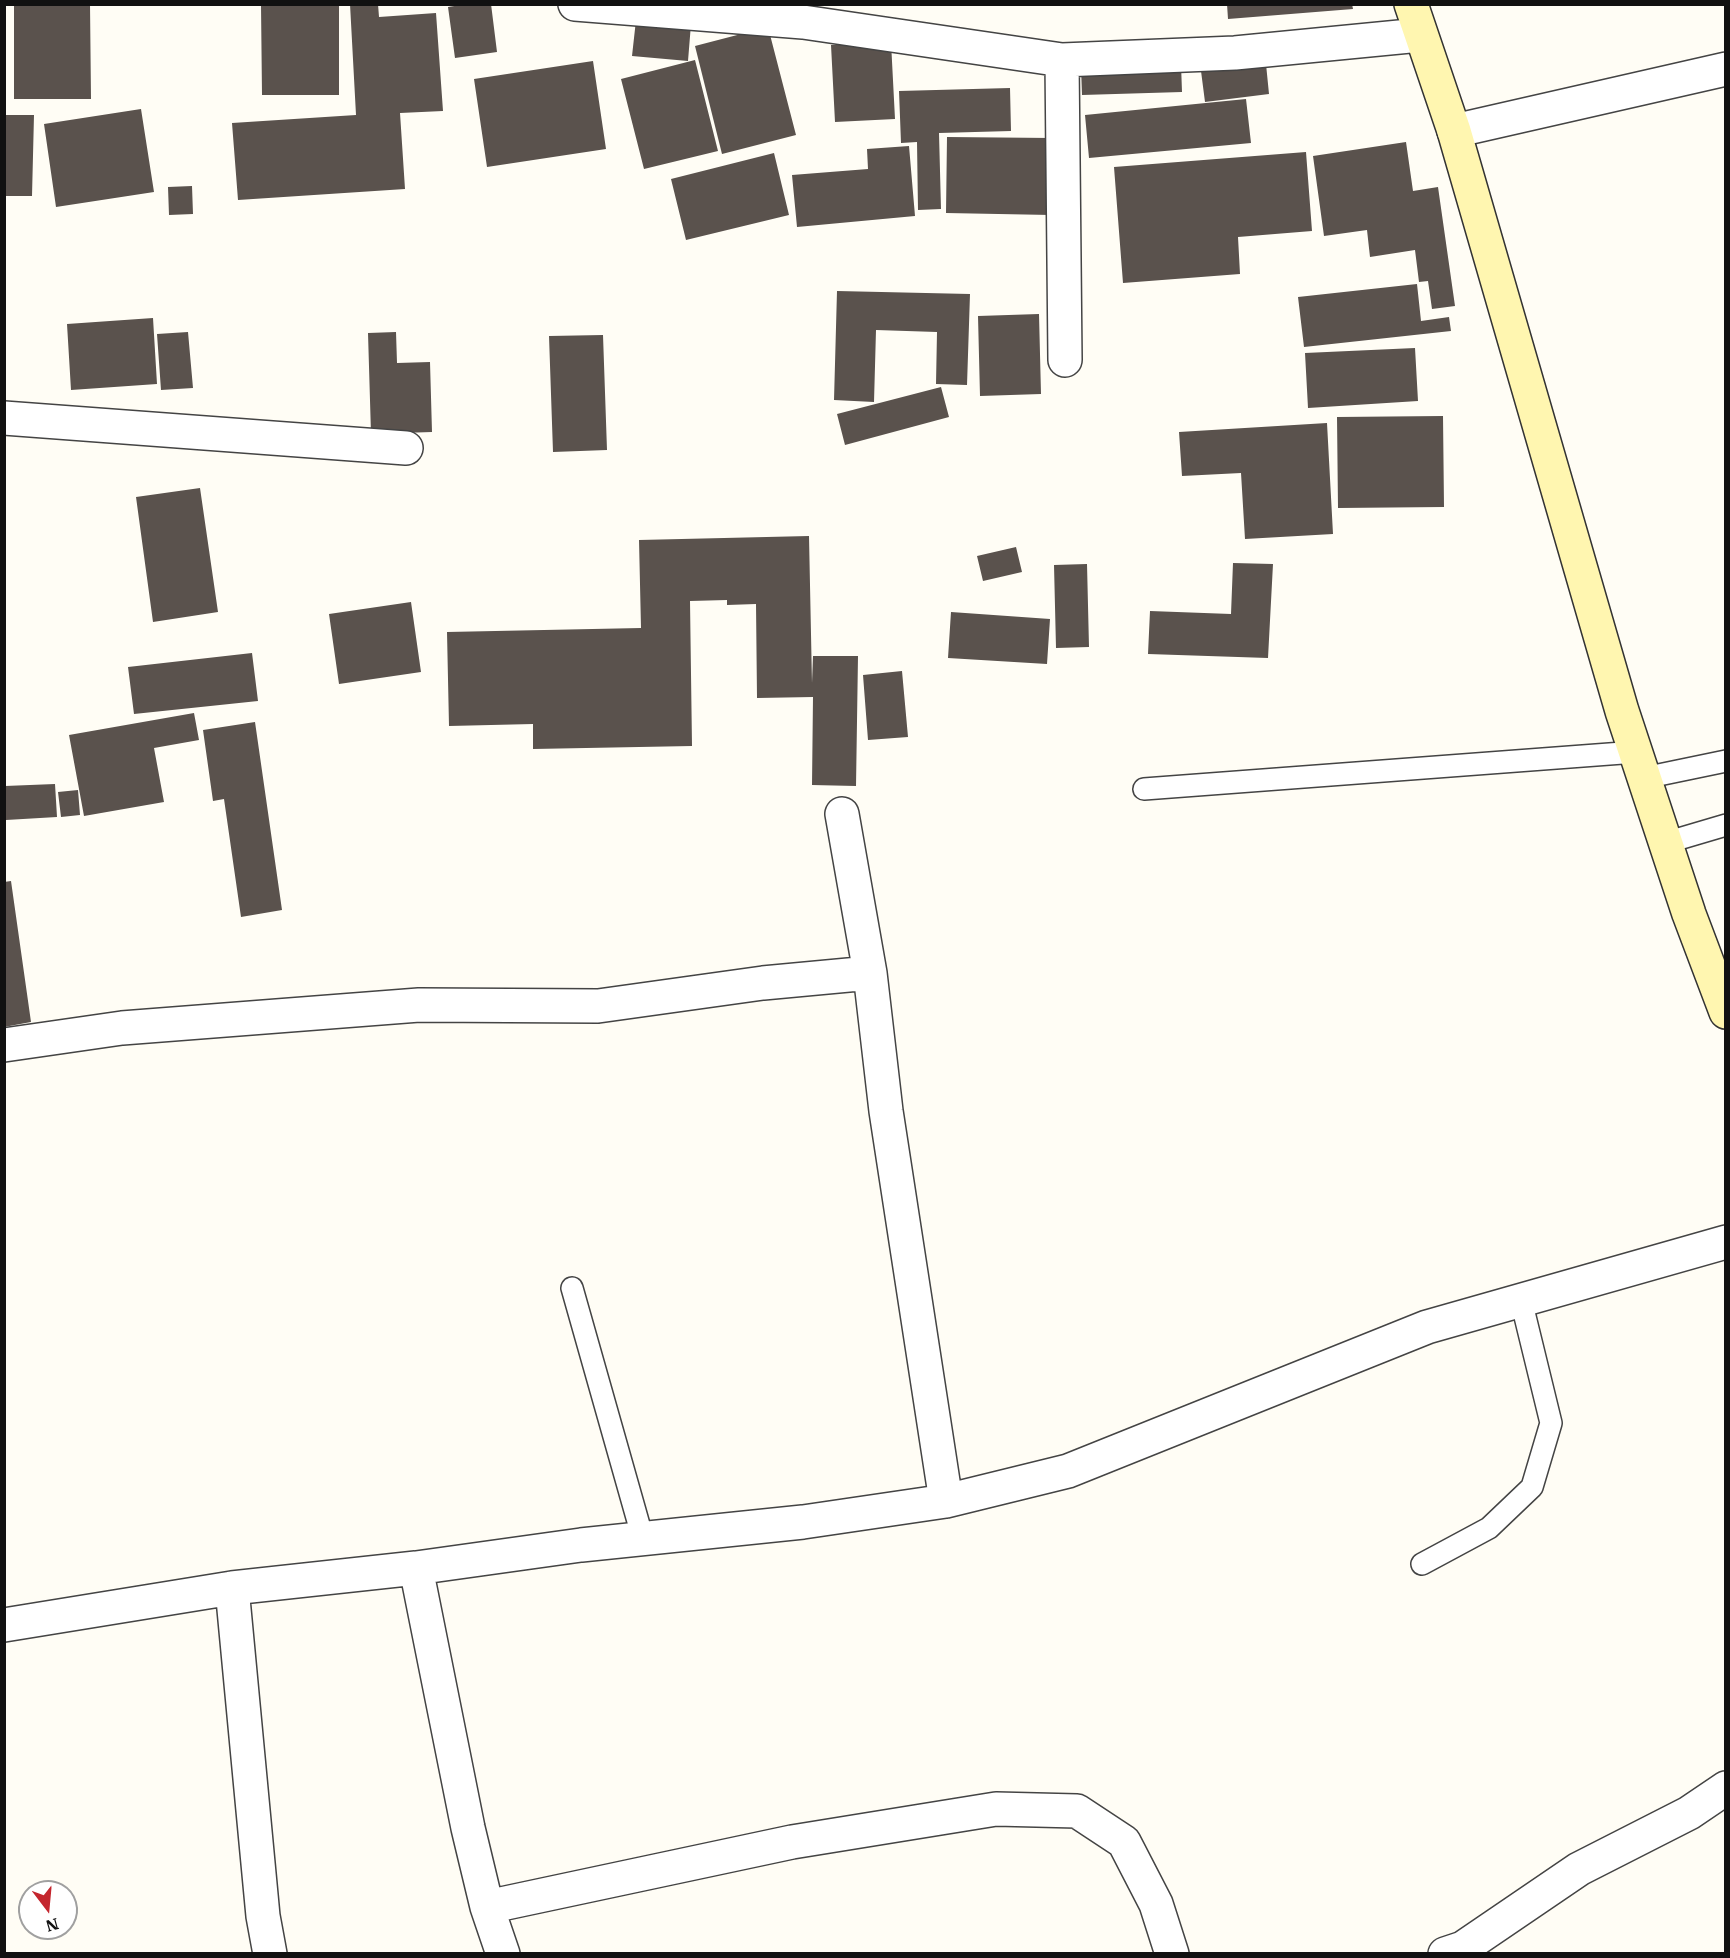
<!DOCTYPE html>
<style>
body{margin:0}
#map{position:relative;width:1730px;height:1958px;overflow:hidden;background:#fffdf5;font-family:"IBM Plex Serif",serif}
canvas{display:block}
.frame{position:absolute;inset:0;border:6px solid #111;pointer-events:none}
.north{position:absolute;left:18px;top:1880px;width:60px;height:60px;box-sizing:border-box;background:#fff;border:2px solid #a0a0a0;border-radius:50%;rotate:164deg;font-size:16px;font-weight:700;line-height:24px;text-align:center;color:#111}
.north::after{content:'';display:block;margin:auto;width:21px;height:27px;background:#c4262e;clip-path:polygon(50% 0,100% 100%,50% 72%,0 100%)}
</style>
<div id="map">
<canvas width="1730" height="1958"></canvas>
<div class="frame"></div>
<div class="north">N</div>
</div>
<script>
const context = document.querySelector('canvas').getContext('2d');
context.lineJoin = 'round';
function paint(path, color) { context.fillStyle = color; context.fill(path, 'evenodd'); }
const shape = rows => new Path2D(rows.map(r => 'M' + r).join(''));
function strokePath(path, color, width, dash) { context.strokeStyle = color; context.lineWidth = width; context.lineCap = dash ? 'butt' : 'round'; context.setLineDash(dash || []); context.stroke(path); }
const building = shape([
 [14,4,90,4,91,99,14,99],
 [350,4,378,4,379,17,436,13,443,111,400,113,405,189,238,200,232,123,356,115],
 [467,4,491,4,497,52,455,58,448,7],
 [1227,4,1352,4,1353,9,1228,19],
 [261,5,339,5,339,95,262,95],
 [636,20,691,24,688,61,632,56],
 [768,27,796,135,722,154,695,46],
 [891,42,895,119,835,122,831,45],
 [695,60,718,151,644,169,621,79],
 [593,61,606,149,487,167,474,79],
 [1181,64,1182,92,1082,95,1081,67],
 [1266,64,1269,94,1205,102,1201,71],
 [1010,88,1011,131,939,133,941,209,918,210,917,142,901,143,899,91],
 [1246,99,1251,143,1089,158,1085,115],
 [141,109,154,192,56,207,44,124],
 [4,115,34,115,32,196,4,196],
 [947,137,1052,138,1051,215,946,213],
 [1406,142,1413,191,1438,187,1455,306,1432,309,1428,281,1419,282,1415,250,1370,257,1367,230,1324,236,1313,156],
 [909,146,915,216,797,227,792,175,868,169,867,149],
 [1306,152,1312,231,1238,237,1240,274,1123,283,1114,167],
 [774,153,789,215,686,240,671,179],
 [192,186,193,214,169,215,168,187],
 [1417,284,1421,321,1449,317,1451,331,1304,347,1298,297],
 [837,291,970,294,967,385,936,384,937,332,876,330,874,402,834,400],
 [1039,314,1041,394,980,396,978,316],
 [153,318,157,384,71,390,67,324],
 [188,332,193,388,161,390,157,334],
 [396,332,397,363,430,362,432,432,371,434,368,333],
 [603,335,607,450,553,452,549,336],
 [1415,348,1418,401,1308,408,1305,353],
 [941,387,949,417,845,445,837,414],
 [1443,416,1444,507,1338,508,1337,417],
 [1327,423,1333,534,1245,539,1241,473,1182,476,1179,432],
 [200,488,218,612,153,622,136,497],
 [809,536,812,683,813,656,858,656,856,786,812,785,813,697,757,698,756,604,727,605,727,600,690,601,692,746,533,749,533,724,449,726,447,632,641,628,639,540],
 [1016,547,1022,572,983,581,977,556],
 [1233,563,1273,564,1268,658,1148,654,1150,611,1231,614],
 [1087,564,1089,647,1056,648,1054,565],
 [411,602,421,672,339,684,329,614],
 [951,612,1050,619,1047,664,948,658],
 [252,653,258,701,134,714,128,667],
 [902,671,908,737,868,740,863,675],
 [194,713,199,740,154,748,164,802,84,816,69,735],
 [255,722,282,910,241,917,224,799,213,801,203,730],
 [55,784,57,817,6,820,5,786],
 [78,790,80,815,61,817,58,792],
 [11,881,31,1022,4,1027,4,882]
]);
const service = shape([
 [1644,778,1726,761],
 [1144,789,1636,752],
 [1665,843,1726,825],
 [572,1288,643,1539],
 [1422,1564,1489,1528,1532,1487,1551,1423,1521,1300]
]);
const minor = shape([
 [575,4,803,22,1062,60,1235,53,1420,35],
 [1062,60,1065,360],
 [1454,131,1726,69],
 [4,418,406,448],
 [842,814,870,973,886,1111,946,1501],
 [4,1045,122,1028,419,1005,598,1006,763,983,870,973],
 [416,1568,468,1828,487,1907,503,1954],
 [232,1588,263,1916,270,1954],
 [4,1625,232,1588,416,1568,581,1545,803,1522,946,1501,1068,1471,1427,1327,1726,1242],
 [487,1907,792,1842,996,1809,1077,1811,1124,1842,1156,1904,1172,1954],
 [1445,1954,1463,1948,1579,1869,1689,1813,1726,1788]
]);
const secondary = shape([
 [1411,4,1454,131,1622,711,1689,914,1726,1012]
]);
paint(building, '#5a524d');
strokePath(service, '#444', 24);
strokePath(minor, '#444', 36);
strokePath(secondary, '#333', 36);
strokePath(service, '#fff', 21);
strokePath(minor, '#fff', 33);
strokePath(secondary, '#fff6b0', 33);
</script>
